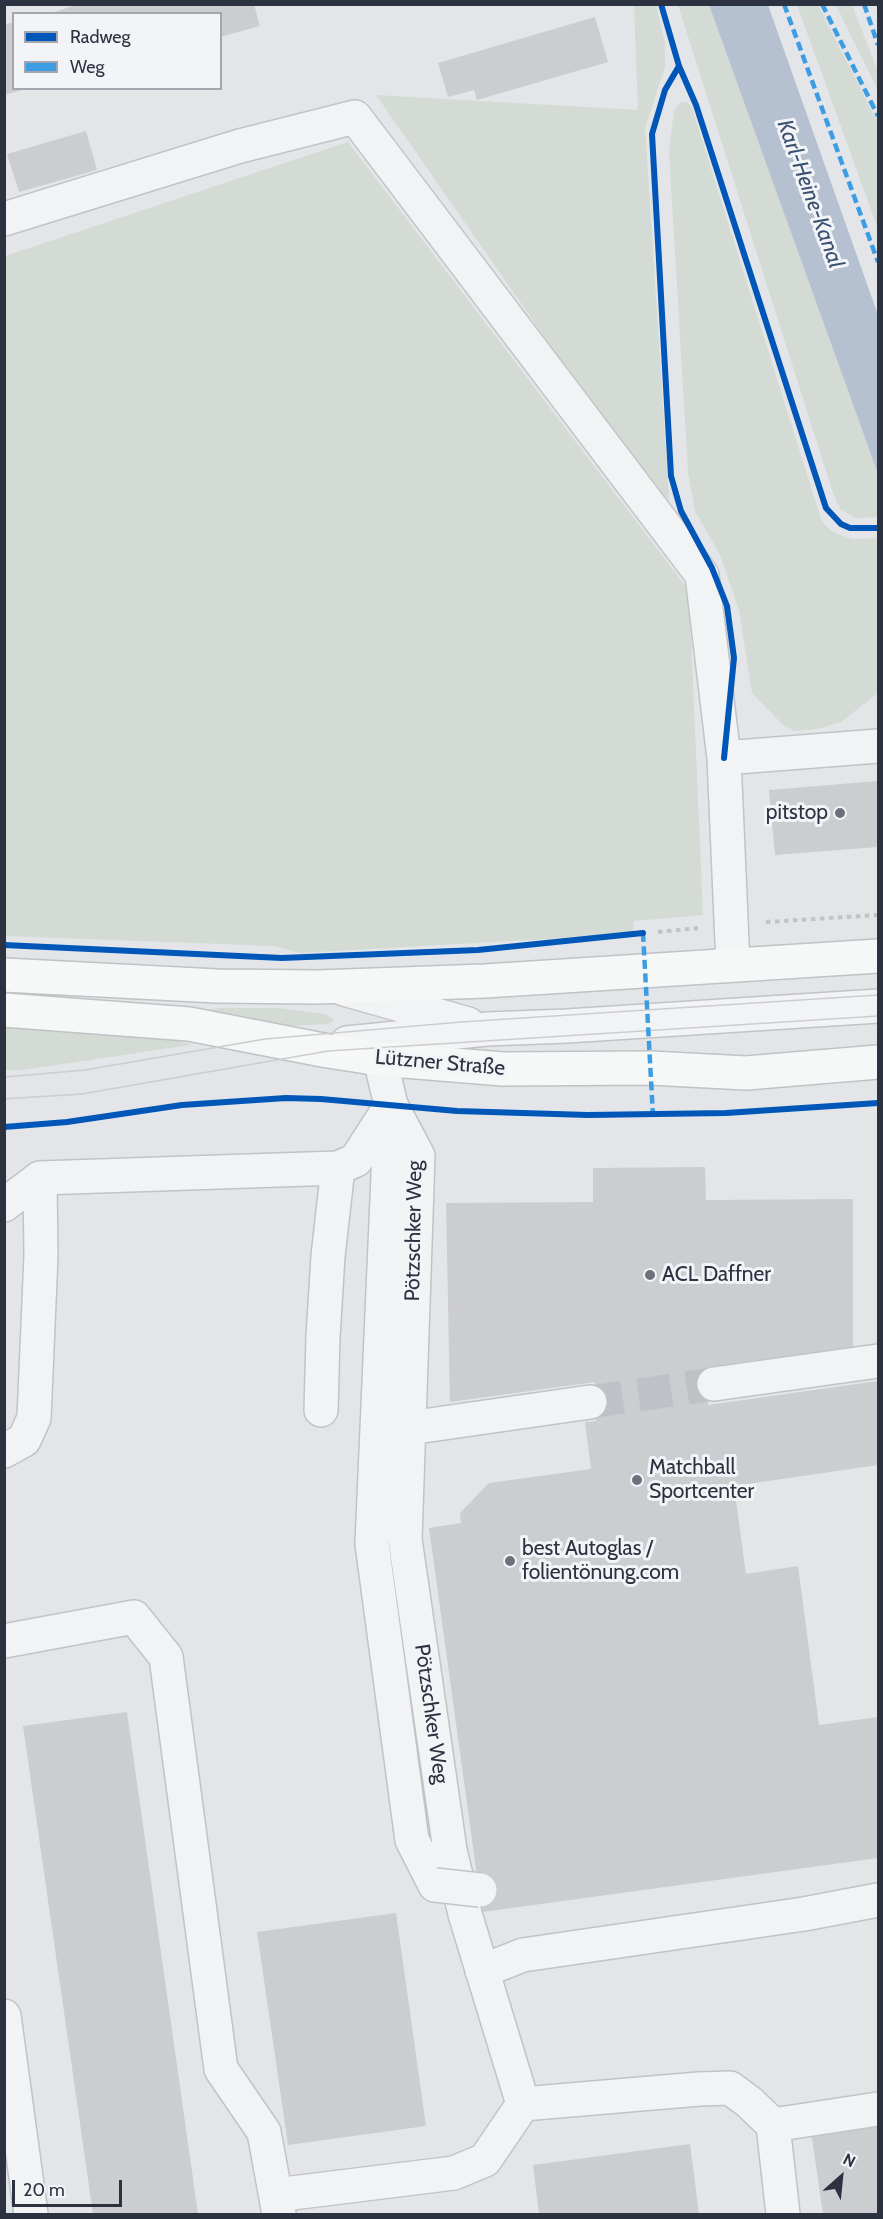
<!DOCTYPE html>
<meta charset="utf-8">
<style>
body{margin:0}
#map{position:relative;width:883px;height:2219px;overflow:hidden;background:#e3e5e8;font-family:Cabin,sans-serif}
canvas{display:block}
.frame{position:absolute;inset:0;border:6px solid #2c3240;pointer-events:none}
.legend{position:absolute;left:12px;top:12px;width:210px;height:78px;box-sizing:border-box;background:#f2f4f7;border:2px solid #a3a6ae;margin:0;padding:8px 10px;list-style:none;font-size:18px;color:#2c3240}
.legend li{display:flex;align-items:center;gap:12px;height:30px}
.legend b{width:30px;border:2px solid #a3a6ae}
.north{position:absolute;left:811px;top:2147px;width:60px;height:60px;-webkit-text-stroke:4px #f2f4f7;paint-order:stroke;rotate:27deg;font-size:16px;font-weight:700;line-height:24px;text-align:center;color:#2c3240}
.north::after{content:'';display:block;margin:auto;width:21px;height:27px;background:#2c3240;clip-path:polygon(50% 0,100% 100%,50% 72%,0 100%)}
.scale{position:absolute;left:12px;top:2180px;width:110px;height:27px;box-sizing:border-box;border:3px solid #2c3240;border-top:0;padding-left:8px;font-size:18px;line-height:21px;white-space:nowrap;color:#2c3240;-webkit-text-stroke:4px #f2f4f7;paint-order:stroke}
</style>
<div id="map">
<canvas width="883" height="2219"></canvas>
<div class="frame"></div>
<ul class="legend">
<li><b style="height:8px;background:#0057b8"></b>Radweg</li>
<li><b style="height:8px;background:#3d9de3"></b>Weg</li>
</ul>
<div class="north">N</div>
<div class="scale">20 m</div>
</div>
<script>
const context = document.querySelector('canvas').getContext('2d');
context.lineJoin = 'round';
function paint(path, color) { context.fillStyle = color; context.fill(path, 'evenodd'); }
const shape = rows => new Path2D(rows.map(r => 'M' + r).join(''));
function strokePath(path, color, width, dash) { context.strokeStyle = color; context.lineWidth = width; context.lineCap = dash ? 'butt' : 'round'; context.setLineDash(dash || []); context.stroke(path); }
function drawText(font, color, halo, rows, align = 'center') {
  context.font = font + ' Cabin,sans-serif'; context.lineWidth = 6; context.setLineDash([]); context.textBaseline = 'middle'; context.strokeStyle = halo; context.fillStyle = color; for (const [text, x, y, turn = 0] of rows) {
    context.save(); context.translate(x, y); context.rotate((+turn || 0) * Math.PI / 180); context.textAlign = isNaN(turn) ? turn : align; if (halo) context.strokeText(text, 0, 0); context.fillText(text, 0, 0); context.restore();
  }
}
const green = shape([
 [634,5,656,5,665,44,665,67,645,128,669,497,665,510,376,95,638,110],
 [678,5,709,5,878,474,878,517,856,518,840,509,832,490],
 [797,5,818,5,878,123,878,229],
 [836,5,852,5,878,71,878,91],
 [680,102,688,103,692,108,822,522,830,530,840,535,853,539,878,538,878,693,841,722,817,729,794,731,783,725,752,693,739,610,720,555,695,511,688,472,669,151,674,111],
 [348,142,689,591,703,915,634,921,633,934,300,953,274,946,5,936,5,256],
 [221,1008,279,1008,324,1014,334,1019,329,1024,286,1026,208,1010],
 [5,1027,153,1037,178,1040,191,1045,22,1070,5,1070]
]);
const water = shape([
 [709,5,768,5,878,315,878,474]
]);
const building = shape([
 [79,4,254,4,260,26,220,37,220,14,49,14],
 [595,17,608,62,477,100,474,90,448,97,438,63],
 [14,22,14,88,26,89,4,95,4,25],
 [86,131,97,170,19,192,7,154],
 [878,781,878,847,775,855,769,790],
 [705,1167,706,1200,853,1199,853,1347,707,1367,708,1405,878,1381,878,1465,734,1486,746,1574,798,1566,819,1725,878,1717,878,1858,482,1912,429,1528,461,1523,460,1513,489,1483,591,1469,585,1422,596,1421,595,1382,450,1402,446,1203,593,1202,593,1168],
 [127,1712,198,2214,93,2214,23,1726],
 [396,1913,426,2126,288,2145,257,1932],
 [878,2122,878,2214,823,2214,811,2131],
 [690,2144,699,2214,539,2214,533,2165]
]);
const minorTunnel = shape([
 [590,1402,714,1384]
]);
const path = shape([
 [766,922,878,915],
 [658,932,698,928]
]);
const minor = shape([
 [4,219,240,146,355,117,702,575,724,758,733,965],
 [724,758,878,746],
 [344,989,468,1024],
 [347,1043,487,1029,567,1026,878,1006],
 [380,1059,391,1105,418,1156,405,1539,450,1850,465,1914,523,2104],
 [391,1107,372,1544,412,1840,435,1885],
 [4,1205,40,1178,338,1168,356,1160,390,1107],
 [714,1384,878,1361],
 [321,1410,323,1337,328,1256,338,1168],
 [409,1428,590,1402],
 [4,1451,24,1440,34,1418,41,1256,40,1178],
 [4,1641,134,1617,166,1657,221,2069,264,2132,279,2214],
 [482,1971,523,1955,804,1914,878,1900],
 [4,2016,31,2214],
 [276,2195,454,2173,485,2160,523,2104,699,2089,730,2088,749,2102,773,2125],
 [783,2214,773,2125,878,2109]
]);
const major = shape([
 [4,975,217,986,318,987,485,981,878,956],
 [4,1010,189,1024,328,1051,380,1059,503,1069,650,1068,746,1073,878,1062]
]);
const tram = shape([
 [4,1077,85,1070,265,1039,461,1022,878,995],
 [4,1099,82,1094,328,1051,878,1016]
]);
const minorBridge = shape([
 [435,1885,480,1890]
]);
const quiet = shape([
 [784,4,878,262],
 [822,4,878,116],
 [864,4,878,45],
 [643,933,653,1116]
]);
const cycleway = shape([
 [661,4,679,66,696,105,826,508,841,524,850,528,878,528],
 [679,66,665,90,652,134,671,476,681,511,712,568,727,606,734,658,724,758],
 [4,945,282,958,478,950,643,933],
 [4,1127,67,1122,182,1105,286,1098,321,1099,457,1111,588,1115,726,1113,878,1103]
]);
const markers = [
 [840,813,6,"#6c717b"],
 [650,1275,6,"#6c717b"],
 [637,1480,6,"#6c717b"],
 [510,1561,6,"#6c717b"]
];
const poiNames = [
 ["pitstop",828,813,"right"],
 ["ACL Daffner",662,1275],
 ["Matchball",649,1468],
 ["Sportcenter",649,1492],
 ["best Autoglas /",522,1549],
 ["folientönung.com",522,1573]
];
const streetNames = [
 ["Lützner Straße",440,1063,5],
 ["Pötzschker Weg",414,1231,-89],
 ["Pötzschker Weg",431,1714,82]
];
const waterNames = [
 ["Karl-Heine-Kanal",810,194,70]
];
paint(green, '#d4dbd4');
paint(water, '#b5c1d0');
paint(building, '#cccdd0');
strokePath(minorTunnel, '#bec1c6', 33, [33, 16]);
strokePath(minor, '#c2c3c6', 36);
strokePath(major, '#c0c2c5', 36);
strokePath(path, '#c1c3c6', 4, [4.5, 4.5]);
strokePath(minor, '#f2f3f5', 33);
strokePath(major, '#f6f7f7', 33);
strokePath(tram, '#cccdcf', 1.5);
strokePath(minorBridge, '#c2c3c6', 36, []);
strokePath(minorBridge, '#f2f3f5', 33);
strokePath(quiet, '#3d9de3', 4.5, [9, 4.5]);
strokePath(cycleway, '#0057b8', 6);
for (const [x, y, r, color] of markers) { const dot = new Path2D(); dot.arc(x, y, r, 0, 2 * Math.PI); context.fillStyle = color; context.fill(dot); strokePath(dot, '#f2f4f7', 2); }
drawText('21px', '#2c3240', '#f2f4f7', poiNames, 'left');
drawText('21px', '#2c3240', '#f2f4f7', streetNames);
drawText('italic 22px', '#395070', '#f2f4f7', waterNames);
</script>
